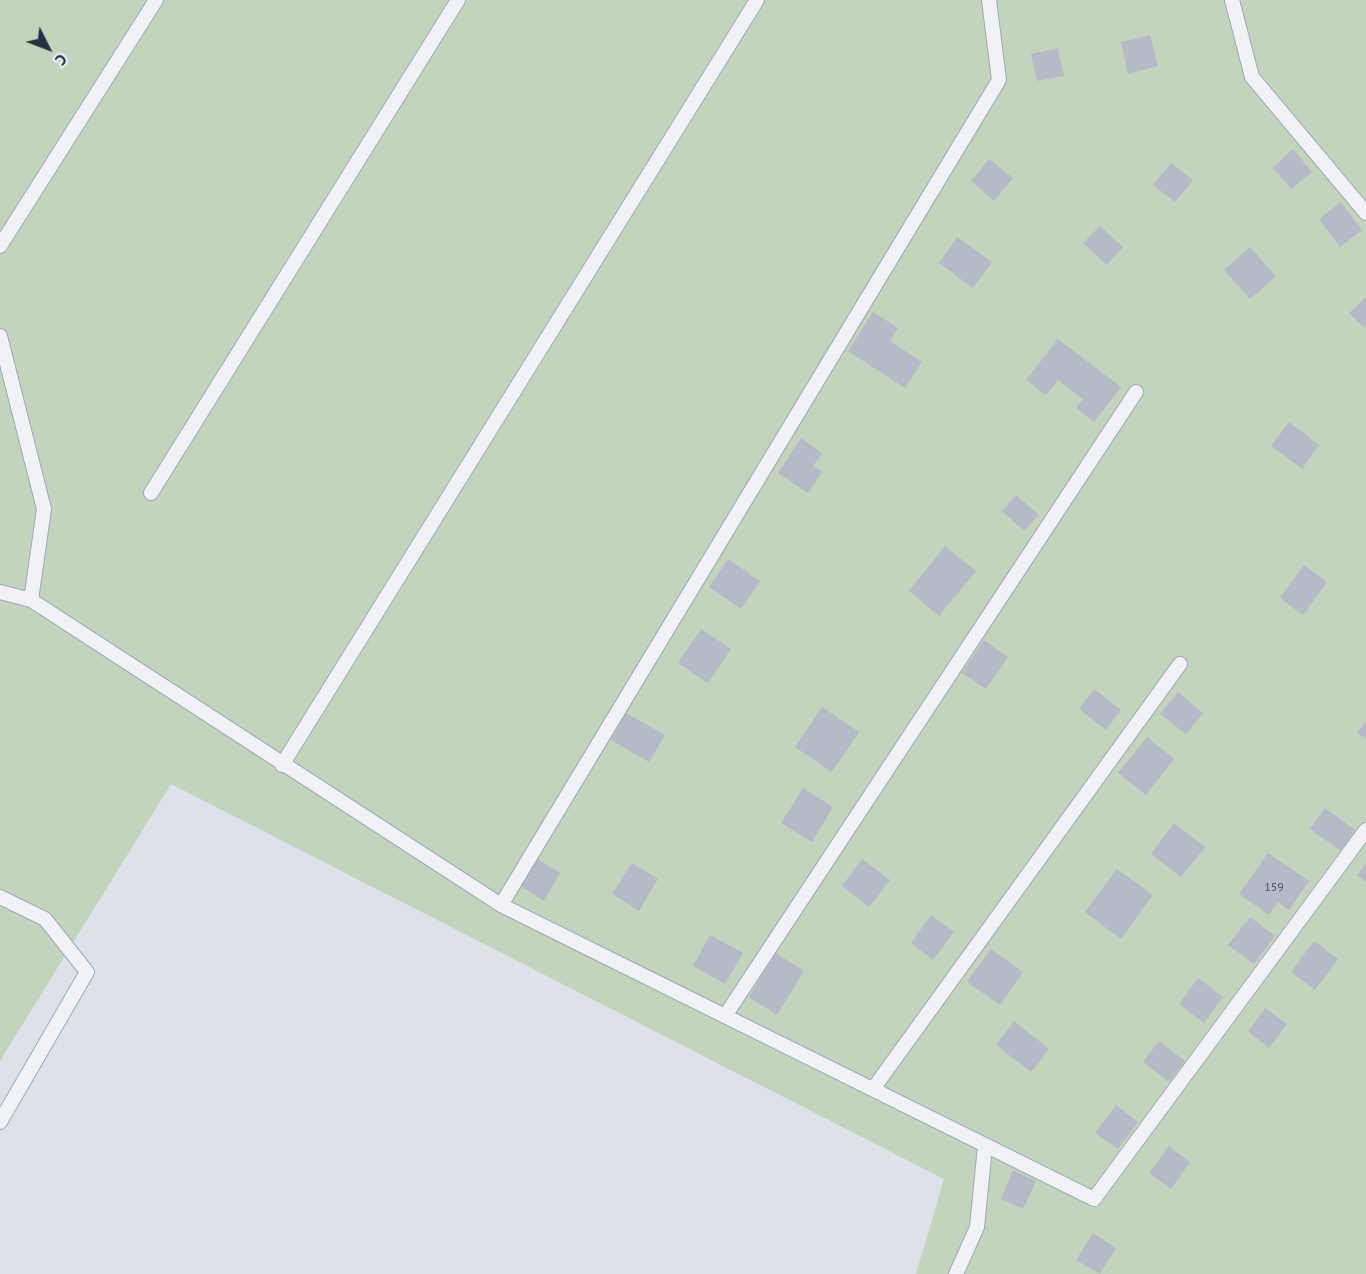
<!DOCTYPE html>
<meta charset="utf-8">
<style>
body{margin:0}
#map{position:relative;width:1366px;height:1274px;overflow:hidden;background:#dde2e9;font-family:"PT Sans",sans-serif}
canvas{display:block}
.north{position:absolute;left:18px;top:18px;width:60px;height:60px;-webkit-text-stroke:4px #edf1f6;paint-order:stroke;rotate:132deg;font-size:16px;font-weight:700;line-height:24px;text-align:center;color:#252f40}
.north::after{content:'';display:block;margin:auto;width:21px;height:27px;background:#252f40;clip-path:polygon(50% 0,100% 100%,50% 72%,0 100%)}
</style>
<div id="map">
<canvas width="1366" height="1274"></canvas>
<div class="north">С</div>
</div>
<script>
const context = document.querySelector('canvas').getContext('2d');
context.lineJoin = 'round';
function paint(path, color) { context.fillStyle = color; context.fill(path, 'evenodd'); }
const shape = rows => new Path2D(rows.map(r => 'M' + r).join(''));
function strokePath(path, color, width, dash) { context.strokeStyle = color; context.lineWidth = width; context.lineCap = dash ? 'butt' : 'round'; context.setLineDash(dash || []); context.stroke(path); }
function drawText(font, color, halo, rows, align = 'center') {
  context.font = font + ' "PT Sans",sans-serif'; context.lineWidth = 6; context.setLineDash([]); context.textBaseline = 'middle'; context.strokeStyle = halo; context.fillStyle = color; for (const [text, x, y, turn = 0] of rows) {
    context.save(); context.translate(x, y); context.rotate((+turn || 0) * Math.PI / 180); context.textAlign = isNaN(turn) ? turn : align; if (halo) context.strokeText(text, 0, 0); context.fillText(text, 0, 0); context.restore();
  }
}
const green = shape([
 [0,0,1366,0,1366,1274,916,1274,944,1179,171,784,0,1061]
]);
const building = shape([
 [1150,35,1158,66,1128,74,1121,42],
 [1058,48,1064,76,1037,81,1031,54],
 [1293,149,1312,172,1291,189,1273,168],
 [989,159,1013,178,994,201,971,181],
 [1171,163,1193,180,1175,202,1153,185],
 [1341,202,1362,230,1340,247,1319,219],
 [1100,226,1123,247,1107,265,1083,243],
 [957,237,992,262,973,288,939,263],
 [1250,247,1276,276,1250,299,1224,270],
 [1366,297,1366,325,1363,327,1349,313],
 [873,312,898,328,890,341,922,362,905,388,848,351],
 [1058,339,1121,387,1094,422,1076,408,1083,399,1058,380,1046,395,1026,380],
 [1289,422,1319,445,1302,469,1271,446],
 [801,438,822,453,813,466,822,472,808,493,778,473],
 [1016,495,1039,515,1024,531,1002,511],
 [945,546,976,571,939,616,909,591],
 [728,559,760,581,741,609,709,587],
 [1304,565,1327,582,1303,615,1280,598],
 [701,629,731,649,708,683,678,663],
 [984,640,1008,657,986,689,962,673],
 [1094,689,1121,710,1106,730,1079,709],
 [1178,692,1203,713,1186,734,1160,714],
 [822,707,859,732,832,772,795,747],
 [626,713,665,735,649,762,611,740],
 [1366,721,1366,739,1357,733],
 [1147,737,1174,759,1146,795,1118,773],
 [803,788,833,807,812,842,781,823],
 [1325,808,1355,830,1341,851,1310,829],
 [1174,823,1205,847,1181,877,1151,854],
 [1268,853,1309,881,1289,910,1278,902,1269,915,1239,894],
 [536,858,560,873,544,901,519,885],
 [862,859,890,880,869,907,842,886],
 [632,863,658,879,639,911,612,894],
 [1366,863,1366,882,1357,875],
 [1117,869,1153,895,1121,939,1085,912],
 [931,915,954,932,933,960,911,943],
 [1250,917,1275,936,1254,964,1228,945],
 [710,935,743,953,725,984,693,966],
 [1314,941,1338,959,1315,990,1291,972],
 [991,949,1023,972,1000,1005,967,982],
 [776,953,804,971,777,1015,749,997],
 [1198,978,1223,997,1204,1023,1179,1004],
 [1265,1008,1287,1024,1269,1048,1248,1031],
 [1014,1021,1049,1049,1031,1072,996,1045],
 [1159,1041,1185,1061,1169,1082,1143,1062],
 [1116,1105,1138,1122,1118,1149,1095,1133],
 [1169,1146,1190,1162,1171,1189,1149,1173],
 [1013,1170,1036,1181,1023,1209,1001,1199],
 [1093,1233,1116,1248,1100,1274,1076,1260]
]);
const service = shape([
 [1232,0,1252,77,1366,213],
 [0,246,156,0],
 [0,336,44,509,31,600],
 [151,493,458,0],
 [0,592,31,600,501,905,1094,1199,1366,830],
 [282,765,757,0],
 [0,897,45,919,87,972,0,1122],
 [501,905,999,80,989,0],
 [725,1016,1136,392],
 [873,1089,1180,664],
 [956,1274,977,1227,985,1146]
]);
const numberNames = [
 ["159",1274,888]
];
paint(green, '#c3d3be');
paint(building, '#b4bbc6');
strokePath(service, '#a2a9b3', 16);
strokePath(service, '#f0f2f7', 14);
drawText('12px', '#495262', null, numberNames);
</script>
